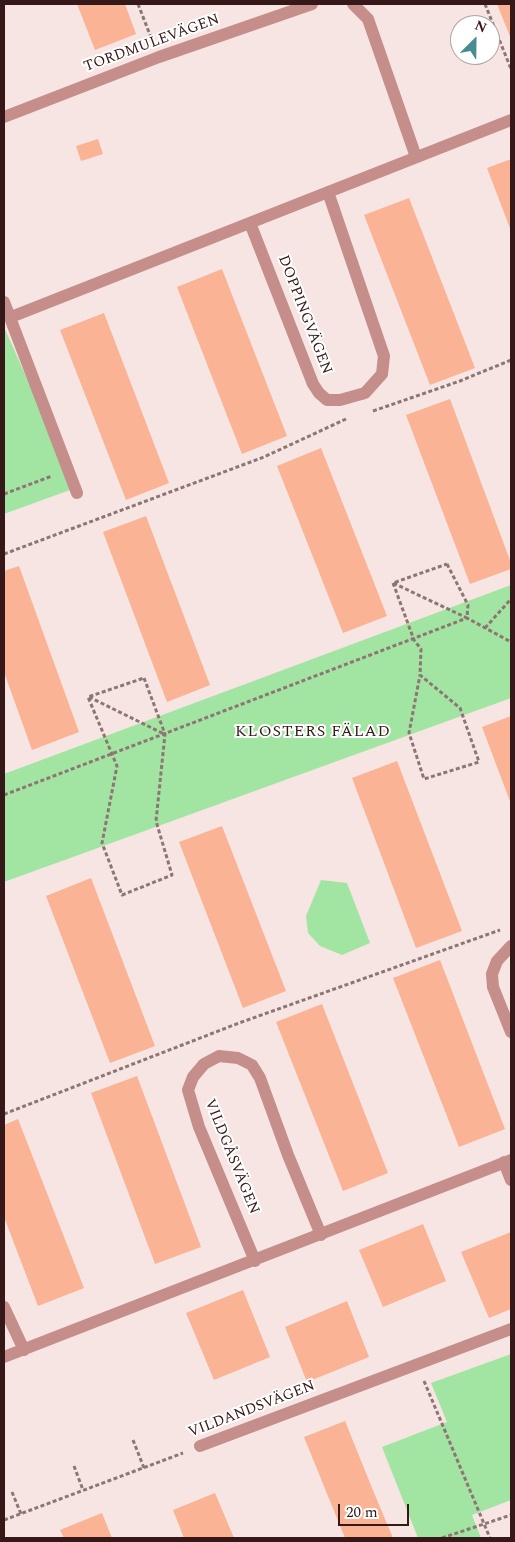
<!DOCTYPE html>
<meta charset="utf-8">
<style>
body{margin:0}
#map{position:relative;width:515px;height:1542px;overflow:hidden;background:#f6e5e3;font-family:Spectral,serif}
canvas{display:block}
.frame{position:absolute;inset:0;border:5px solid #351817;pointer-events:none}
.north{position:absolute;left:450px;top:15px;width:50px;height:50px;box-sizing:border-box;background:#fff;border:1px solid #aea3a2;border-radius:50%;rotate:23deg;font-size:14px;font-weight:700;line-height:20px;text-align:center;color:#351817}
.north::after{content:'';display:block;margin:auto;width:18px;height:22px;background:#458c93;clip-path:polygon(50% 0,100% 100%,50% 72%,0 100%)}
.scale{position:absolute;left:338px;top:1504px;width:71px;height:22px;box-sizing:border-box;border:2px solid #351817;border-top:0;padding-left:6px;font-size:15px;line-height:18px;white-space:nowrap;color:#351817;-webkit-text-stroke:4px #fff;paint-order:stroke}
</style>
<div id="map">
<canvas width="515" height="1542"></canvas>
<div class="frame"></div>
<div class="north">N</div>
<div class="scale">20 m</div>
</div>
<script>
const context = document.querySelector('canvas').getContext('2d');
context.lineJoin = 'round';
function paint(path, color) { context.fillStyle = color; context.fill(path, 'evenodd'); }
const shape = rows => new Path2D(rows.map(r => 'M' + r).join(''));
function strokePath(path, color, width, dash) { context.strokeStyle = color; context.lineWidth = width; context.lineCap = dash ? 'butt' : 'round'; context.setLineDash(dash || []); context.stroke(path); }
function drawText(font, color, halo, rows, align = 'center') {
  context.font = font + ' Spectral,serif'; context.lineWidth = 4; context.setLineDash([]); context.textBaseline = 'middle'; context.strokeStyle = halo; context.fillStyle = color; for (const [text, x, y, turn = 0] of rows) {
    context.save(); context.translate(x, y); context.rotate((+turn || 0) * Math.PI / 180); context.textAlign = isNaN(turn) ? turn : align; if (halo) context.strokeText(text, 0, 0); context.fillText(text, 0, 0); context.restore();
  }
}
const green = shape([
 [4,327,33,392,70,490,4,514],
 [511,585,511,698,4,882,4,774],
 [321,880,347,883,370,943,342,955,320,946,308,933,306,916],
 [511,1354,511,1500,472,1515,481,1538,418,1538,382,1447,447,1422,431,1383]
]);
const building = shape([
 [77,4,125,4,136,34,95,50],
 [497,4,511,4,511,39],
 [98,139,103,154,81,161,76,146],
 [511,159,511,231,487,168],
 [409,198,475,368,430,385,364,215],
 [222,269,287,436,242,454,177,287],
 [104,313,169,483,126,500,60,330],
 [450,399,511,563,511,569,470,584,406,415],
 [321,448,387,616,343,633,277,466],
 [146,516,210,685,167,702,103,532],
 [19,566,79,732,32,750,4,672,4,571],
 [511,716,511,804,482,727],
 [397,761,462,931,416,948,352,778],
 [222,826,286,991,243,1008,179,842],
 [91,878,155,1046,110,1063,46,896],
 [440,960,505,1129,459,1147,393,978],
 [322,1004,388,1173,343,1191,276,1022],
 [137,1076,201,1247,155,1264,91,1093],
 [18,1119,84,1288,38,1306,4,1217,4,1125],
 [423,1224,446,1281,383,1307,359,1250],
 [511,1232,511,1309,489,1318,461,1252],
 [243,1290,270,1357,214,1380,186,1313],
 [347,1301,369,1357,307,1382,285,1327],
 [345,1421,372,1488,393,1538,345,1538,304,1437],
 [215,1493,234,1538,184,1538,173,1510],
 [102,1513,112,1538,64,1538,60,1530]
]);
const path = shape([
 [138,4,152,40],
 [485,4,511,69],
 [373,411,460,381,511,360],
 [4,494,52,476],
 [4,554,264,457,346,419],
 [447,564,468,605,467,618,393,583,447,564],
 [393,583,414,640,421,649,420,675,460,708,479,762,424,779,409,733,420,675],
 [485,628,511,599],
 [144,678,165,734,156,821,172,875,122,895,102,843,117,766,88,697,144,678],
 [89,697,164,734],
 [4,795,467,618,511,642],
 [4,1114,239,1023,500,930],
 [424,1381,490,1538],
 [133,1440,144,1468],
 [74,1466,83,1490],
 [12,1492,21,1514],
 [4,1520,183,1453],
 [442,1538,511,1515]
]);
const service = shape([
 [504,1162,511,1180],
 [200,1446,511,1329]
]);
const minor = shape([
 [353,4,368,19,416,157],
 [4,117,159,57,312,4],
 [250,223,313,384,319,393,327,400,340,400,365,393,382,374,384,356,328,192],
 [4,302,77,493],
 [11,317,511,120],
 [511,946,497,961,492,974,493,987,511,1032],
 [255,1261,199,1127,188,1090,193,1077,204,1064,219,1056,238,1058,252,1065,260,1078,288,1155,321,1235],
 [4,1307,24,1350],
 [4,1357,511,1160]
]);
const streetNames = [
 ["TORDMULEVÄGEN",152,44,-20],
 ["DOPPINGVÄGEN",304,315,69],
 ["VILDGÅSVÄGEN",231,1157,68],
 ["VILDANDSVÄGEN",252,1410,-21]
];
const neighbourhoodNames = [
 ["KLOSTERS FÄLAD",313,733]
];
paint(green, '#a2e5a2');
paint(building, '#fab394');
strokePath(path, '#8d7574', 3, [4, 2.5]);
strokePath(service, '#c58e8a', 12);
strokePath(minor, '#c58e8a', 12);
drawText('15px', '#351817', '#fff', streetNames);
context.letterSpacing = '1px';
drawText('16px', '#351817', '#fff', neighbourhoodNames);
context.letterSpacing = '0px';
</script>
